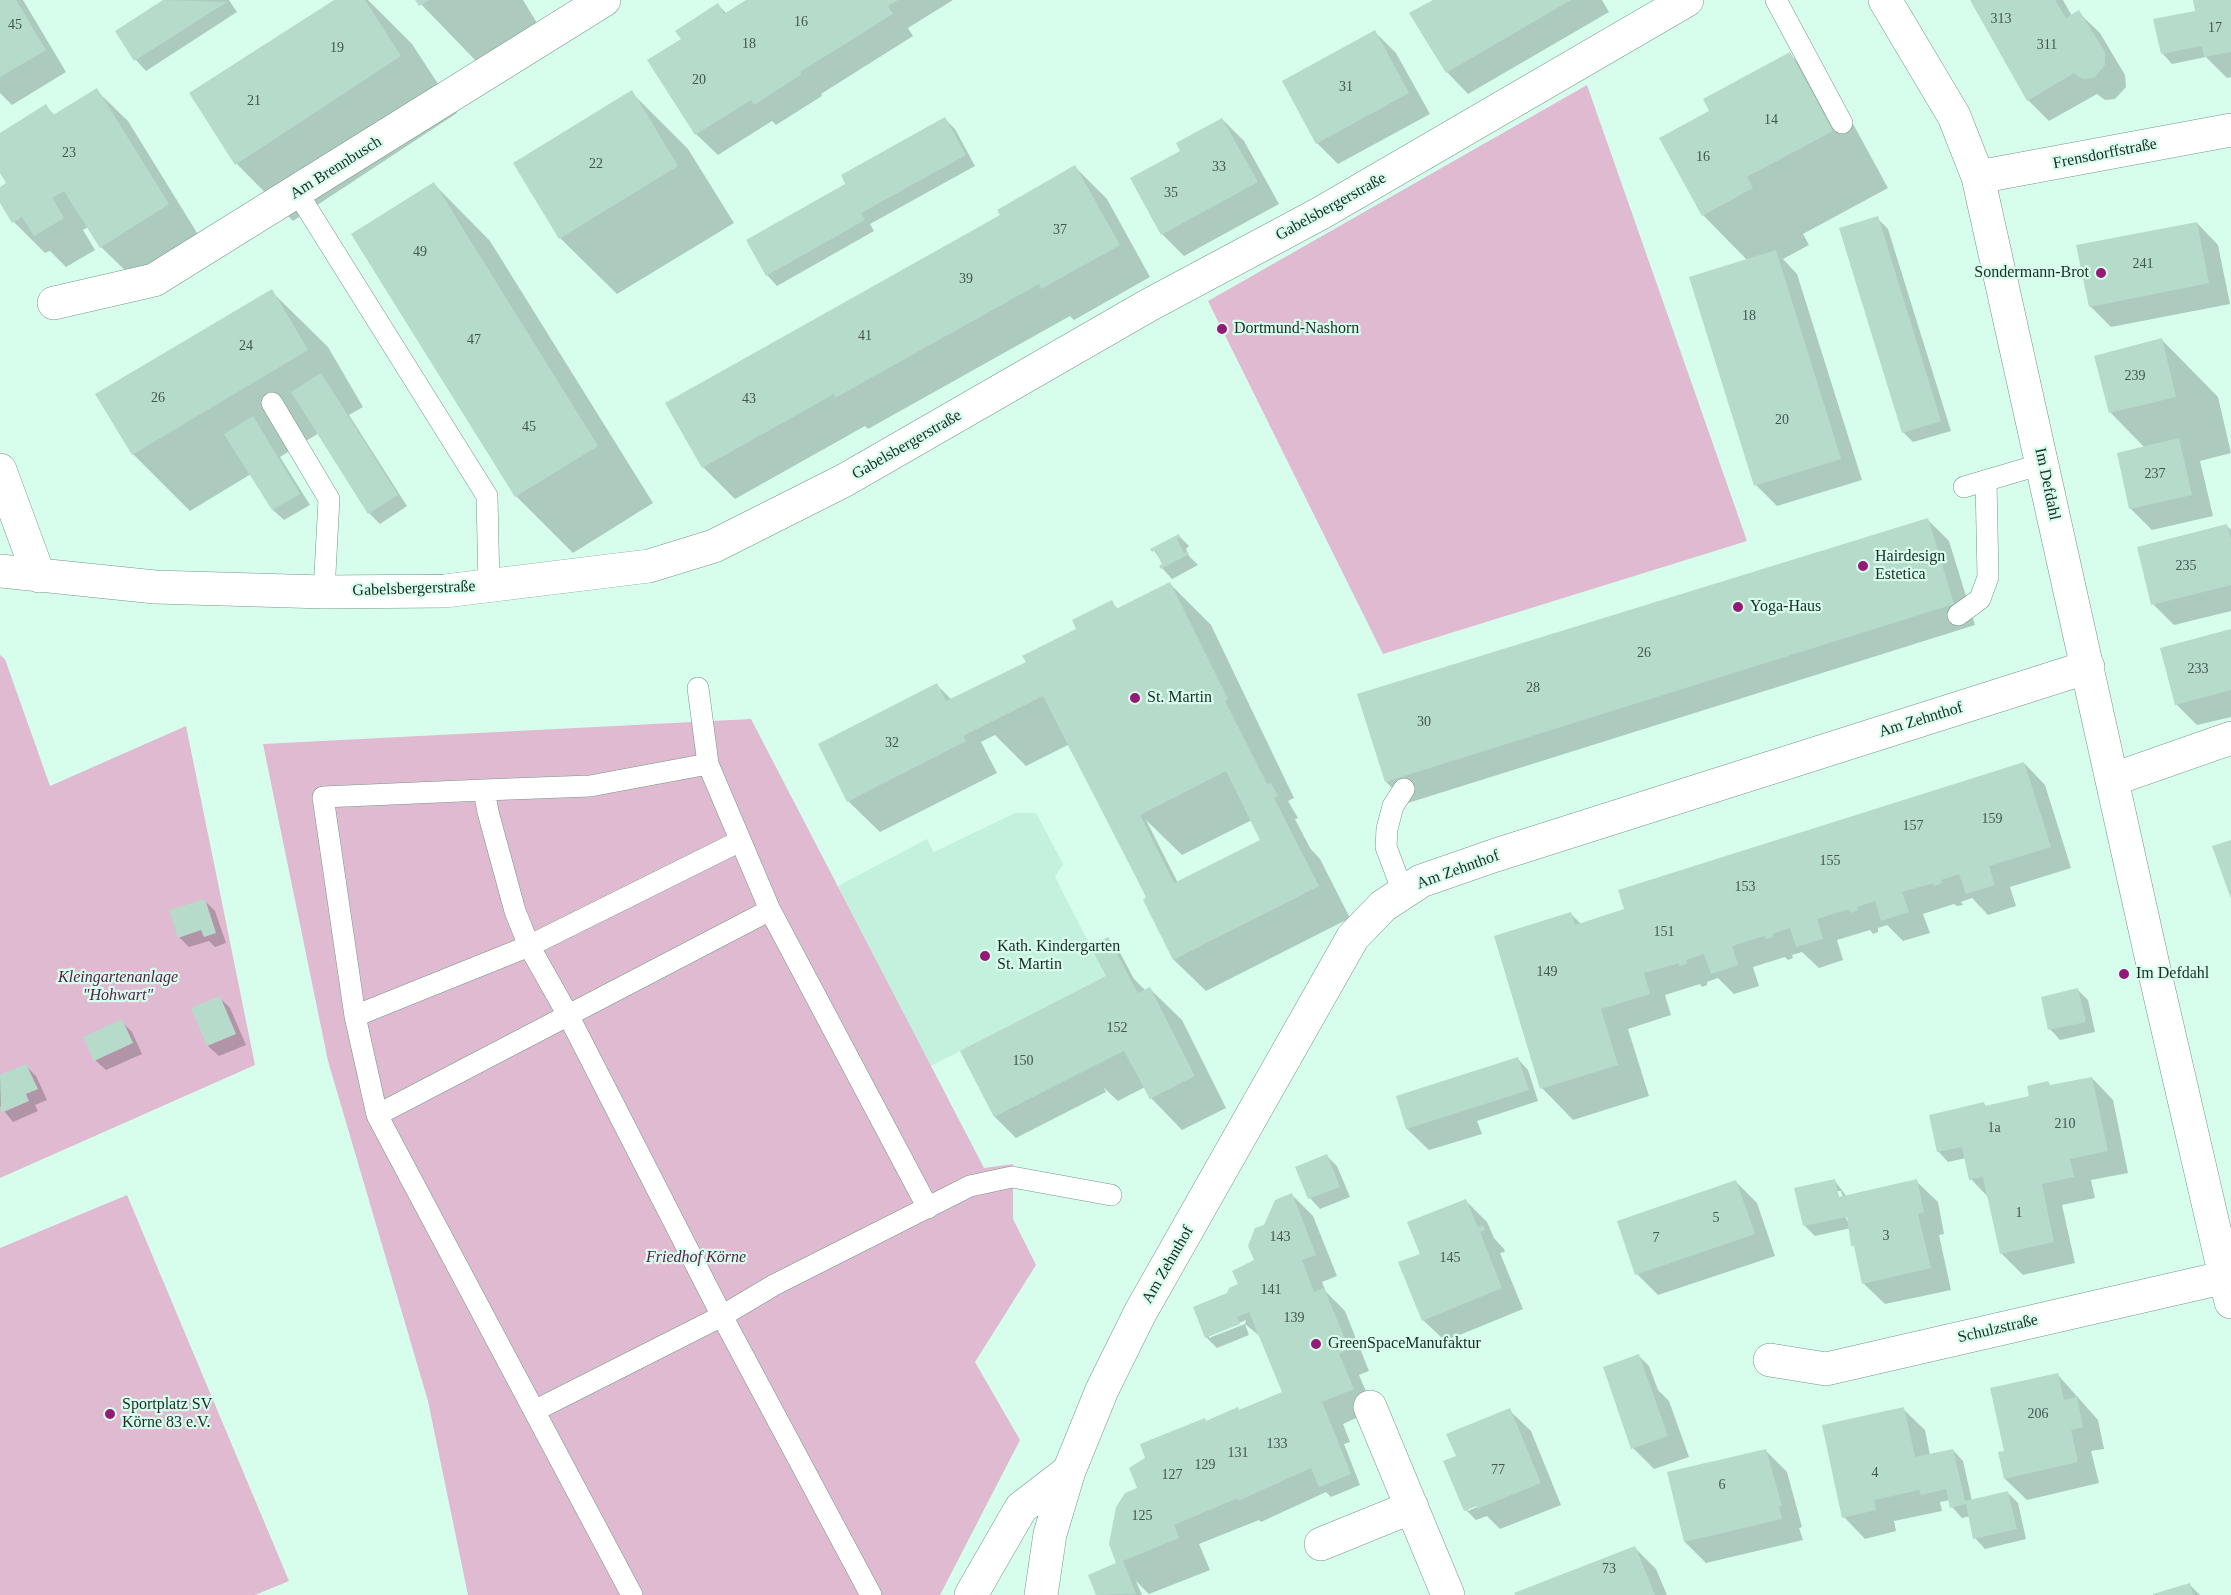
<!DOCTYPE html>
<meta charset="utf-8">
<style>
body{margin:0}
canvas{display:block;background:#d7fded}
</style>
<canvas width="2231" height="1595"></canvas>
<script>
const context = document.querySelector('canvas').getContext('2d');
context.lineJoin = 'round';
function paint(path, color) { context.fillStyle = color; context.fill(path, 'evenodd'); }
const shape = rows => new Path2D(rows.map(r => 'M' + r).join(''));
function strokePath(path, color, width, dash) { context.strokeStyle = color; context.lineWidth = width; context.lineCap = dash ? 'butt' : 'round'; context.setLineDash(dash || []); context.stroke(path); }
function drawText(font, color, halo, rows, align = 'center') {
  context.font = font + ' "Times New Roman",serif'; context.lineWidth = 4.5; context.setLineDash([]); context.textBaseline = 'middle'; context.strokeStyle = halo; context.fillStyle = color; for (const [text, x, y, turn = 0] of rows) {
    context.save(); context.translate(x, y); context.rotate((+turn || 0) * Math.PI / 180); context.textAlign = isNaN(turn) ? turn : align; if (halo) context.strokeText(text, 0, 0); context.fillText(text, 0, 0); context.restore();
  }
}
const built = shape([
 [1015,813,1036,813,1063,864,1055,877,1106,976,1124,967,1138,993,1150,987,1195,1076,1150,1099,1124,1051,994,1117,960,1051,931,1066,838,886,927,839,934,852]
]);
const green = shape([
 [1587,85,1747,541,1383,654,1208,301],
 [0,655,5,659,50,786,186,726,255,1065,0,1178],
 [751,719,984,1168,1013,1164,1013,1219,1036,1265,975,1362,1020,1440,940,1595,468,1595,428,1401,328,1061,263,744],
 [127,1195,289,1581,255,1595,0,1595,0,1248]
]);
const shadow = shape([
 [0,0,23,0,66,72,12,105,0,93],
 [165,0,229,0,237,12,146,71,136,60,117,31],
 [337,0,368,0,412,44,457,113,293,221,237,164,191,94],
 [417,0,523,0,537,23,477,62],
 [749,0,953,0,908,28,913,36,821,94,822,96,776,125,772,121,718,155,696,134,683,40,718,5,727,14],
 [1436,0,1602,0,1609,12,1468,94,1447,72],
 [1971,0,2063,0,2072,16,2078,12,2100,33,2125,75,2126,87,2115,99,2105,100,2097,94,2049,121,2028,100],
 [2195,0,2231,0,2231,77,2227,78,2206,57,2172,64,2162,53,2198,15],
 [1375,32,1396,53,1430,114,1338,164,1317,143],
 [1790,54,1846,111,1888,188,1803,234,1809,245,1783,259,1797,274,1862,480,1777,506,1756,485,1748,261,1703,215],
 [96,90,128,121,199,236,133,278,101,247,88,227,83,230,95,250,66,267,50,251,45,253,14,222,0,200,0,189,8,184,0,170,0,135,46,106,55,116],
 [631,92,688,149,734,223,617,294,560,238],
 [945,119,955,129,975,166,870,224,874,231,777,286,767,275,847,185],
 [1222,119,1244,141,1279,204,1184,256,1162,234,1132,179,1182,152],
 [1075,167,1107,199,1150,277,1074,320,1070,316,868,429,865,426,735,499,703,467,1002,216],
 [434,184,490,241,653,503,573,553,516,496],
 [1877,218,1888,229,1951,431,1913,442,1903,432],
 [2197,223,2218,245,2230,304,2111,327,2090,306],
 [271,291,328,347,363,407,349,415,407,506,380,524,369,513,319,433,280,457,310,505,284,520,273,510,251,474,190,511,133,454,97,395],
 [2162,340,2218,397,2231,453,2200,461,2213,516,2152,530,2131,509,2119,454,2145,448,2110,412],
 [1928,520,1949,541,1975,625,1408,803,1386,782],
 [2227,526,2231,530,2231,611,2174,625,2153,604],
 [1179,536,1189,546,1186,549,1189,556,1198,565,1172,579,1162,568,1164,565,1153,549],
 [1170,584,1211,625,1294,798,1288,801,1298,818,1295,819,1310,848,1320,859,1350,918,1206,991,1174,960,1145,900,1149,898,1068,745,1026,766,995,735,981,742,997,773,880,832,848,801,937,685,952,700,1028,663,1078,630,1111,602,1119,610],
 [1146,820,1182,855,1252,820,1263,840,1178,883],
 [2231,631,2231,717,2197,725,2176,704],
 [2024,763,2045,785,2071,868,2010,887,2016,906,1988,915,1972,898,1961,902,1963,905,1957,906,1954,904,1923,914,1930,933,1903,941,1887,925,1878,928,1878,932,1873,934,1870,930,1837,940,1843,960,1819,968,1802,952,1792,955,1793,958,1788,960,1785,957,1753,967,1759,986,1734,994,1718,978,1707,982,1707,985,1702,987,1700,984,1665,995,1671,1015,1628,1029,1649,1096,1573,1120,1542,1088,1571,914,1581,924,1626,910],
 [204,900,215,911,226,943,215,947,209,941,189,947,179,937],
 [1108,938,1118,949,1134,979,1146,991,1150,989,1182,1020,1226,1108,1182,1130,1151,1098,1145,1087,1118,1101,1103,1087,1106,1092,1016,1138,995,1117,962,1051,1108,977],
 [2078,990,2088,1000,2095,1032,2060,1040,2050,1029],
 [220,998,230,1008,246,1045,219,1056,208,1046,193,1009],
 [121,1021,132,1032,142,1054,106,1070,95,1060],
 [1518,1059,1528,1070,1538,1101,1477,1121,1482,1134,1429,1150,1407,1129,1397,1097],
 [26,1066,36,1076,47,1100,35,1105,38,1111,13,1122,0,1106,0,1077],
 [2092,1078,2113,1100,2128,1173,2091,1180,2095,1198,2062,1205,2075,1263,2023,1275,2001,1253,1989,1198,1971,1179,1966,1158,1948,1162,1938,1151,1983,1103,1987,1107,2031,1097,2048,1082,2052,1087],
 [1327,1156,1337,1166,1350,1197,1320,1209,1310,1198,1297,1167],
 [1835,1181,1847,1197,1916,1181,1938,1202,1944,1234,1939,1235,1951,1290,1885,1304,1863,1283,1851,1228,1815,1236,1804,1225],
 [1837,1191,1841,1191,1850,1220,1847,1221],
 [1736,1182,1757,1203,1775,1256,1658,1295,1637,1274],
 [1292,1195,1313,1216,1337,1276,1322,1282,1326,1292,1345,1311,1369,1371,1359,1375,1374,1410,1343,1424,1350,1442,1344,1444,1360,1485,1331,1497,1326,1492,1261,1522,1259,1520,1199,1544,1210,1570,1149,1594,1136,1581,1142,1595,1098,1595,1090,1576,1118,1564,1139,1489,1207,1422,1284,1393,1261,1337,1245,1324,1246,1320,1209,1335,1209,1338,1245,1324,1249,1335,1217,1348,1206,1337,1229,1294,1240,1285,1234,1272,1256,1261,1265,1227],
 [1466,1201,1487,1222,1494,1238,1504,1249,1505,1252,1500,1253,1523,1309,1445,1341,1423,1320,1422,1255],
 [1639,1356,1649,1366,1658,1390,1669,1401,1689,1457,1654,1469,1633,1448],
 [2058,1375,2098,1420,2104,1449,2091,1451,2099,1483,2027,1500,2005,1479,2005,1452],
 [1903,1409,1925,1430,1930,1455,1953,1450,1963,1461,1972,1501,2008,1493,2018,1503,2026,1539,1985,1549,1975,1538,1970,1516,1962,1518,1952,1507,1950,1500,1940,1502,1942,1511,1894,1521,1896,1531,1865,1539,1844,1517],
 [1509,1410,1531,1431,1561,1505,1500,1529,1487,1516,1476,1520,1466,1510,1458,1457],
 [1484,1504,1468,1511,1468,1508],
 [1765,1450,1787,1472,1802,1527,1799,1528,1803,1540,1706,1563,1685,1542],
 [1635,1548,1656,1569,1667,1595,1516,1595],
 [2190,1585,2200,1595,2156,1595]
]);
const building = shape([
 [0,0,16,0,46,50,0,77],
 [163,0,227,2,134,61,115,31],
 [334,0,365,0,401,56,235,165,189,93],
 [415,0,429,0,419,6],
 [746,0,898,0,888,6,893,14,800,72,802,74,754,105,751,100,695,135,647,60,681,39,675,31,718,3,724,14],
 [1433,0,1571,0,1446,73,1409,13],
 [1970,0,2055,0,2066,18,2079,10,2105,52,2105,65,2094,78,2083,79,2074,73,2027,101],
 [2193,0,2231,0,2231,52,2204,57,2202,46,2161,54,2153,19,2195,11],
 [1375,30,1409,93,1316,144,1282,81],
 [1790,52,1833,131,1747,177,1753,188,1702,216,1659,138,1709,111,1703,99],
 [97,88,169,204,100,248,64,191,52,198,64,218,34,236,22,217,12,223,0,203,0,187,6,183,0,173,0,133,46,104,53,115],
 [632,90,678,166,559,239,513,163],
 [945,117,966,155,861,213,865,220,766,276,746,240,845,184,841,175],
 [1222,118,1258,182,1161,235,1130,178,1180,151,1176,143],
 [1075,165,1120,245,1041,289,1039,284,835,398,834,394,702,468,665,403,1000,215,997,210],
 [434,182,598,446,515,497,351,234],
 [1878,216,1941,421,1902,433,1839,228],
 [2197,222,2209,283,2089,307,2076,245],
 [1776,250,1841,459,1754,486,1689,277],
 [272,289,308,350,132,455,95,394],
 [2162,338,2176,397,2109,413,2094,356],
 [321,373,398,495,368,514,291,392],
 [253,416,300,494,272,510,224,434],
 [2179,438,2192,495,2129,509,2117,453],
 [1928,518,1954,604,1385,782,1357,694],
 [2227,524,2231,539,2231,585,2151,605,2137,547],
 [1179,534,1180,537,1177,539,1184,553,1187,551,1189,554,1161,569,1159,566,1162,564,1155,550,1152,552,1150,549],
 [1170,582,1228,699,1225,701,1267,784,1271,783,1278,796,1274,798,1319,886,1173,960,1143,900,1146,897,1043,696,963,736,966,741,847,802,818,744,937,683,946,701,1026,662,1022,656,1076,629,1072,620,1112,600,1116,609],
 [1226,771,1260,840,1174,883,1140,815],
 [2231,629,2231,690,2175,705,2160,648],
 [2024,762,2051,847,1989,866,1995,885,1966,894,1959,874,1941,880,1942,883,1934,886,1934,883,1902,892,1909,912,1881,921,1875,901,1857,907,1858,910,1851,913,1849,909,1817,919,1823,939,1796,947,1790,928,1772,934,1773,937,1766,939,1764,936,1732,946,1738,965,1711,974,1704,954,1686,960,1687,964,1679,966,1679,963,1644,973,1650,994,1601,1009,1618,1065,1540,1089,1494,936,1571,912,1575,925,1624,909,1618,890],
 [2231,840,2231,899,2212,846],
 [205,899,216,933,204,937,201,930,178,938,169,910],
 [1108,937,1138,993,1150,987,1195,1076,1150,1099,1124,1051,994,1117,960,1051,1106,976,1090,946],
 [2078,988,2086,1022,2048,1030,2041,997],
 [220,996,236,1034,207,1046,191,1008],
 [122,1019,133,1043,94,1061,83,1037],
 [1518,1057,1529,1090,1406,1129,1396,1096],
 [26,1064,38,1089,26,1094,29,1101,1,1113,0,1075],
 [2092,1077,2108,1151,2070,1159,2074,1177,2042,1184,2054,1242,2000,1254,1983,1177,1969,1180,1962,1147,1937,1152,1929,1115,1984,1102,1985,1106,2029,1096,2027,1086,2048,1081,2050,1085],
 [1327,1154,1340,1187,1308,1199,1295,1167],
 [1835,1179,1839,1197,1917,1179,1924,1212,1918,1214,1931,1268,1862,1284,1854,1246,1851,1246,1847,1217,1803,1226,1794,1188],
 [1736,1180,1755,1234,1635,1275,1617,1221],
 [1292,1193,1316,1255,1302,1260,1314,1292,1324,1288,1349,1349,1339,1354,1354,1389,1322,1402,1351,1474,1319,1487,1311,1468,1238,1501,1238,1498,1174,1525,1179,1538,1123,1561,1136,1594,1096,1595,1088,1575,1116,1563,1109,1544,1116,1507,1125,1493,1137,1488,1129,1468,1145,1458,1140,1444,1205,1418,1206,1421,1238,1407,1239,1410,1282,1392,1249,1312,1237,1317,1240,1324,1205,1338,1193,1307,1227,1293,1229,1288,1238,1284,1232,1271,1254,1260,1248,1246,1255,1228,1264,1225,1275,1200],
 [1466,1199,1478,1228,1483,1225,1485,1230,1480,1232,1502,1288,1422,1321,1398,1262,1420,1254,1407,1222],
 [1639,1354,1668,1436,1631,1449,1603,1367],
 [2058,1373,2064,1400,2077,1397,2083,1427,2071,1430,2078,1462,2004,1479,1998,1452,2004,1451,1990,1388],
 [1904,1407,1915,1457,1953,1449,1965,1501,2008,1491,2017,1529,1973,1539,1966,1504,1950,1508,1946,1489,1921,1495,1919,1490,1874,1500,1876,1510,1842,1518,1822,1425],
 [1510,1408,1541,1483,1477,1509,1477,1506,1464,1511,1443,1461,1456,1456,1446,1434],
 [1766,1449,1782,1506,1779,1506,1782,1519,1684,1542,1667,1472],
 [1635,1546,1655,1595,1515,1595,1514,1593],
 [2190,1583,2193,1595,2153,1595,2153,1594]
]);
const service = shape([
 [1776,0,1842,123],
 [297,192,487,496,489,586],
 [272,403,329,499,324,592],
 [1964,487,2042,464],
 [1958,615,1980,599,1988,577,1986,481],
 [698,688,708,764,590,786,484,790,488,812,515,911,529,946,568,1015,722,1316,871,1595],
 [708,764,770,910,928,1208],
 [484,790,323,797,355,1016,529,946,740,841],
 [1403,892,1386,847,1387,829,1393,806,1404,789],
 [355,1016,377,1115],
 [536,1410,722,1316,774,1285,970,1186,1012,1177,1111,1195],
 [632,1595,377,1115,770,910]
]);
const minor = shape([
 [1885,0,1954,116,1978,177,2153,965,2231,1302],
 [1978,177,2231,130],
 [54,303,154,280,604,0],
 [0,470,39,576],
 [0,571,155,587,324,592,445,591,649,566,714,546,845,480,1149,305,1321,213,1687,0],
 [2114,779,2231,738],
 [1770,1360,1826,1369,2226,1277],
 [1370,1407,1448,1595],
 [1321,1544,1412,1507],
 [971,1595,1021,1508,1069,1471],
 [1041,1595,1050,1534,1069,1471,1102,1390,1140,1313,1353,937,1383,906,1421,881,1496,855,2088,667]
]);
const markers = [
 [2101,273,6,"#941a76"],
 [1222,329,6,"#941a76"],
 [1863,566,6,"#941a76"],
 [1738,607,6,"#941a76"],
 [1135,698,6,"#941a76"],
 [985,956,6,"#941a76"],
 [2124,974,6,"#941a76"],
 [1316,1344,6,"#941a76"],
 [110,1414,6,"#941a76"]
];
const numberNames = [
 ["313",2001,19],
 ["16",801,22],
 ["45",15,25],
 ["17",2215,28],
 ["18",749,44],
 ["311",2047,45],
 ["19",337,48],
 ["20",699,80],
 ["31",1346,87],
 ["21",254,101],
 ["14",1771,120],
 ["23",69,153],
 ["16",1703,157],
 ["22",596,164],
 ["33",1219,167],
 ["35",1171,193],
 ["37",1060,230],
 ["49",420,252],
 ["241",2143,264],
 ["39",966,279],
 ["18",1749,316],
 ["41",865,336],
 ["47",474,340],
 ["24",246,346],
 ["239",2135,376],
 ["26",158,398],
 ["43",749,399],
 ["20",1782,420],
 ["45",529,427],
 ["237",2155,474],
 ["235",2186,566],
 ["26",1644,653],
 ["233",2198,669],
 ["28",1533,688],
 ["30",1424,722],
 ["32",892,743],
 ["159",1992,819],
 ["157",1913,826],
 ["155",1830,861],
 ["153",1745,887],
 ["151",1664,932],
 ["149",1547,972],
 ["152",1117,1028],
 ["150",1023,1061],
 ["210",2065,1124],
 ["1a",1994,1128],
 ["1",2019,1213],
 ["5",1716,1218],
 ["3",1886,1236],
 ["143",1280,1237],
 ["7",1656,1238],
 ["145",1450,1258],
 ["141",1271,1290],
 ["139",1294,1318],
 ["206",2038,1414],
 ["133",1277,1444],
 ["131",1238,1453],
 ["129",1205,1465],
 ["77",1498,1470],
 ["4",1875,1473],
 ["127",1172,1475],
 ["6",1722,1485],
 ["125",1142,1516],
 ["73",1609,1569]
];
const streetNames = [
 ["Frensdorffstraße",2105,154,-11],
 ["Am Brennbusch",336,168,-32],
 ["Gabelsbergerstraße",1331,207,-29],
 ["Gabelsbergerstraße",907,445,-30],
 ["Im Defdahl",2047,484,78],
 ["Gabelsbergerstraße",414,589,-2],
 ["Am Zehnthof",1921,720,-17],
 ["Am Zehnthof",1458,870,-20],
 ["Am Zehnthof",1168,1265,-60],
 ["Schulzstraße",1998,1329,-13]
];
const poiNames = [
 ["Sondermann-Brot",2089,273,"right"],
 ["Dortmund-Nashorn",1234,329],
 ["Hairdesign",1875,557],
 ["Estetica",1875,575],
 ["Yoga-Haus",1750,607],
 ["St. Martin",1147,698],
 ["Kath. Kindergarten",997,947],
 ["St. Martin",997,965],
 ["Im Defdahl",2136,974],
 ["GreenSpaceManufaktur",1328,1344],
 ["Sportplatz SV",122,1405],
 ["Körne 83 e.V.",122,1423]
];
const parkNames = [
 ["Kleingartenanlage",118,978],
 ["\"Hohwart\"",118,996],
 ["Friedhof Körne",696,1258]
];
paint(built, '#c3f1de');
paint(green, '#dfbad1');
paint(shadow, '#0003');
paint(building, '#b6dbcb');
strokePath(service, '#739788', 22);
strokePath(minor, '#739788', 34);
strokePath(service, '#fff', 21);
strokePath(minor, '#fff', 33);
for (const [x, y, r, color] of markers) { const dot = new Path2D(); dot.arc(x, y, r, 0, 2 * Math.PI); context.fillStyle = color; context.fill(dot); strokePath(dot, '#d7fded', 2); }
drawText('14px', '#42574e', null, numberNames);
drawText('16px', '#1c2b25', '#d7fded', streetNames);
drawText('16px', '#1c2b25', '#d7fded', poiNames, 'left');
drawText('italic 16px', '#591a47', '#d7fded', parkNames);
</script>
